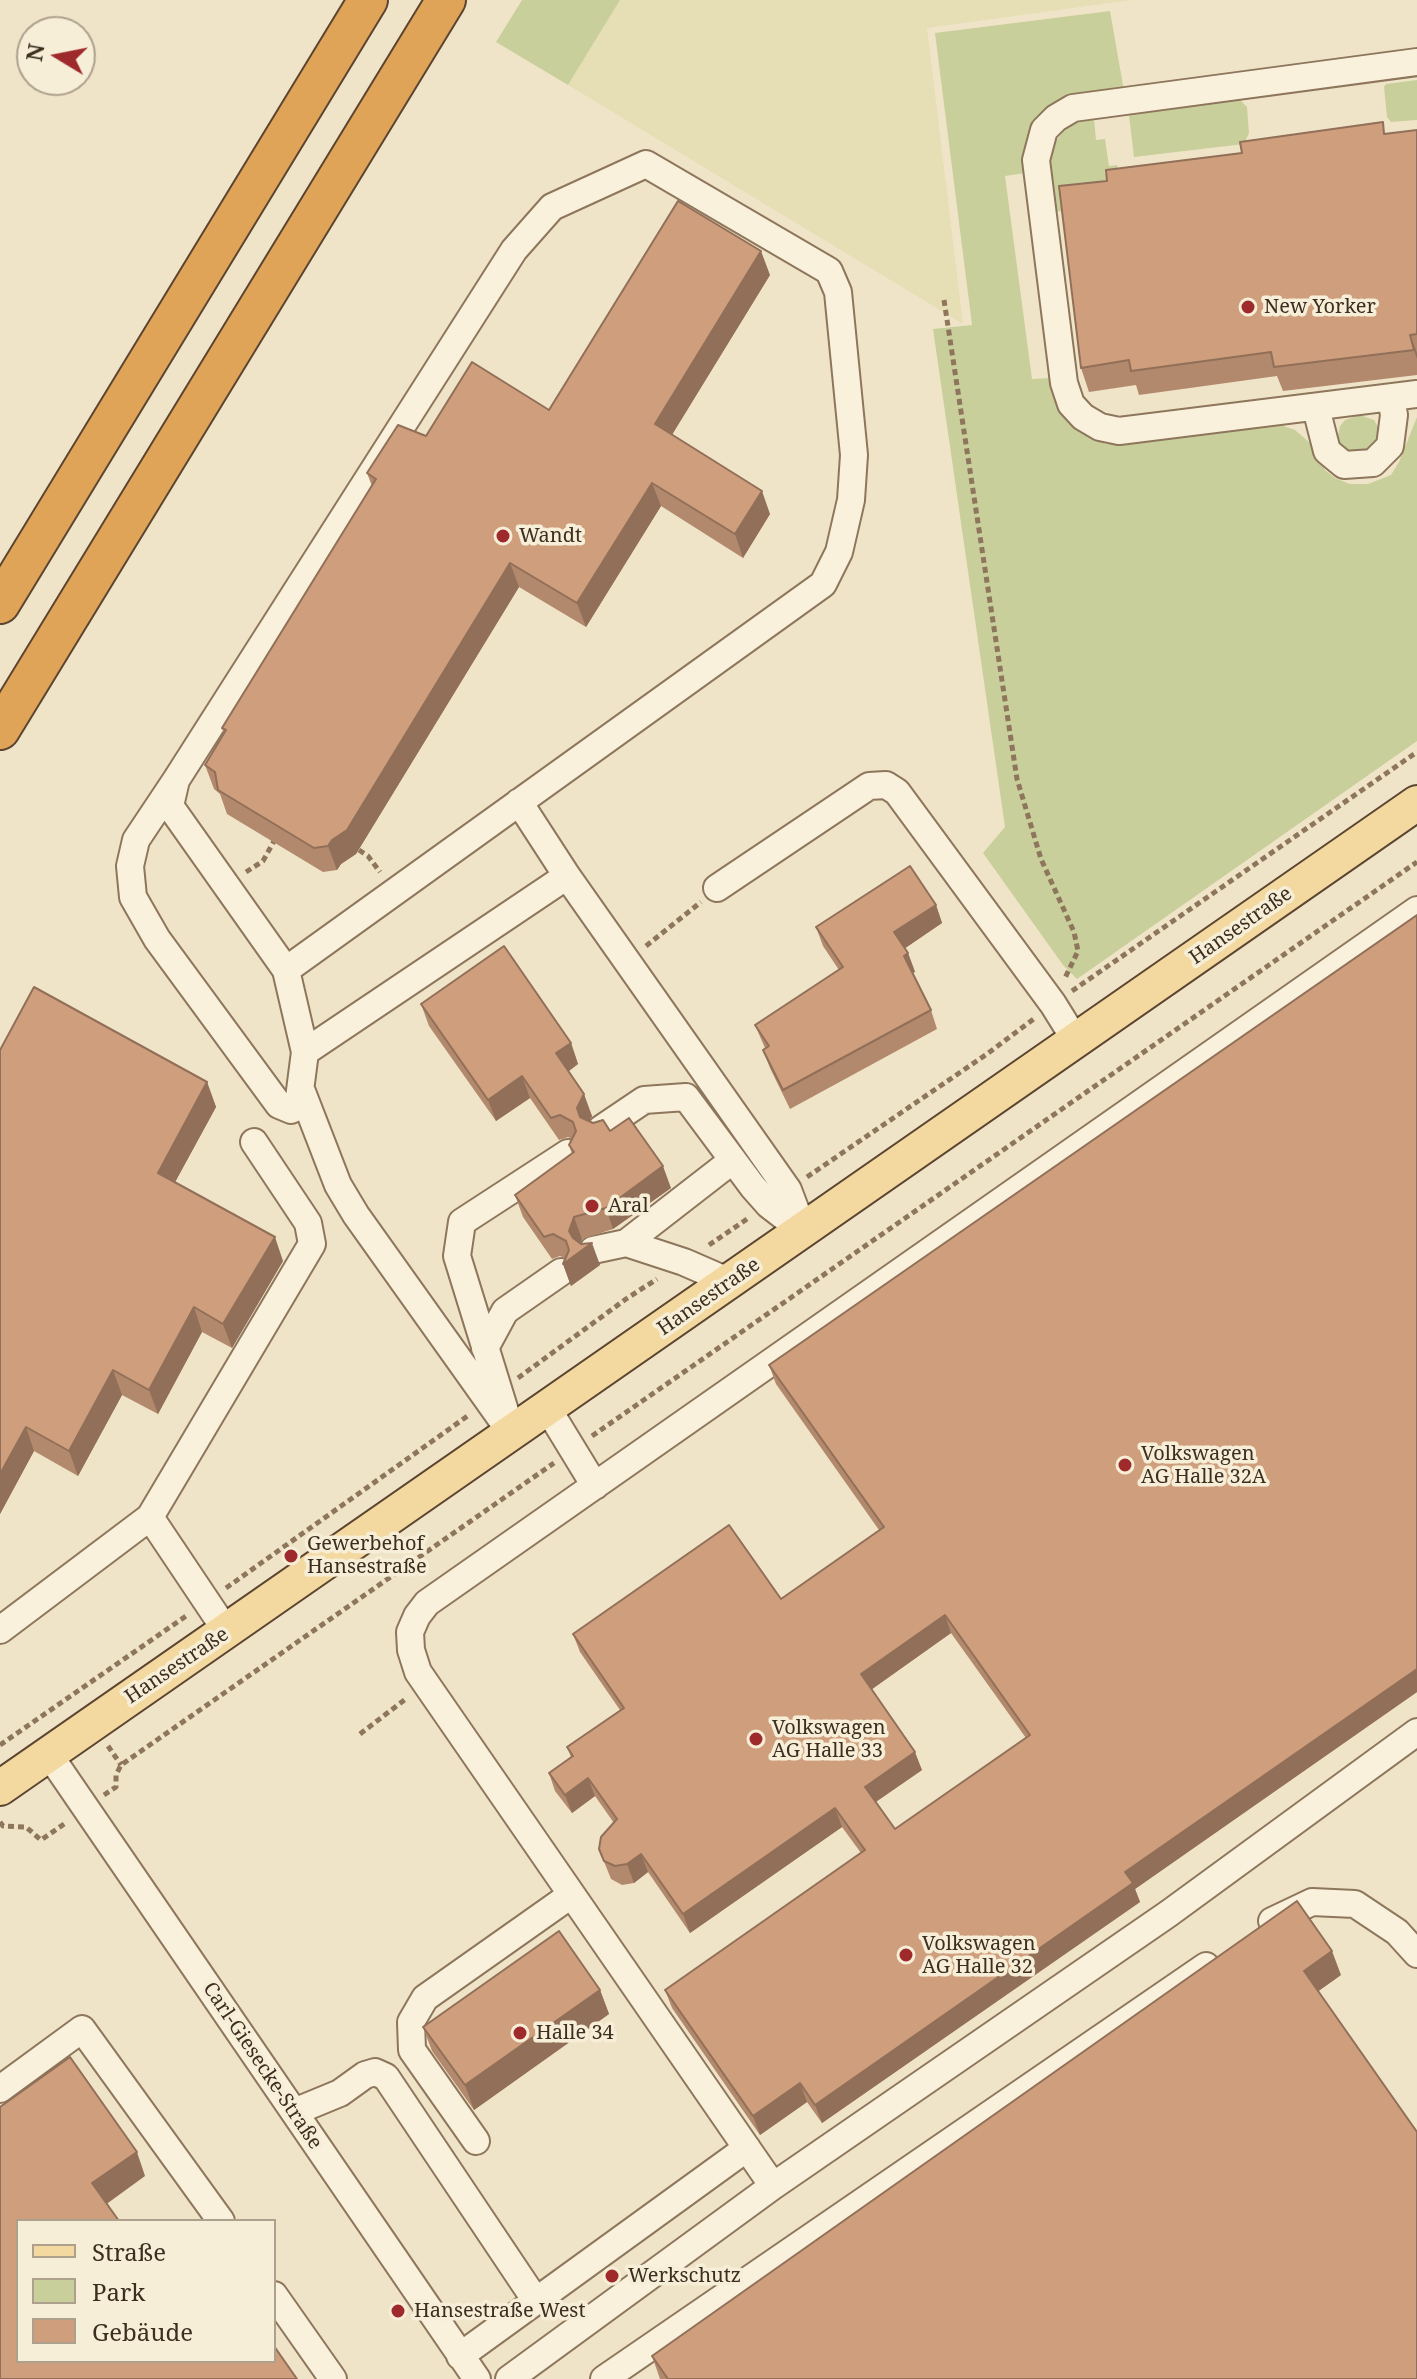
<!DOCTYPE html>
<meta charset="utf-8">
<style>
body{margin:0}
#map{position:relative;width:1417px;height:2379px;overflow:hidden;background:#f0e4c8;font-family:"Noto Serif",serif}
canvas{display:block}
.legend{position:absolute;left:16px;top:2219px;width:260px;height:144px;box-sizing:border-box;background:#f7eed8;border:2px solid #ada18e;margin:0;padding:10px 14px;list-style:none;font-size:24px;color:#3d2e20}
.legend li{display:flex;align-items:center;gap:16px;height:40px}
.legend b{width:40px;border:2px solid #ada18e}
.north{position:absolute;left:16px;top:16px;width:80px;height:80px;box-sizing:border-box;background:#f7eed8;border:2px solid #ada18e;border-radius:50%;rotate:280deg;font-size:22px;font-weight:700;line-height:32px;text-align:center;color:#3d2e20}
.north::after{content:'';display:block;margin:auto;width:28px;height:36px;background:#9e2a2b;clip-path:polygon(50% 0,100% 100%,50% 72%,0 100%)}
</style>
<div id="map">
<canvas width="1417" height="2379"></canvas>
<ul class="legend">
<li><b style="height:10px;background:#f3d9a0"></b>Straße</li>
<li><b style="height:22px;background:#c9cf9b"></b>Park</li>
<li><b style="height:22px;background:#cf9f7d"></b>Gebäude</li>
</ul>
<div class="north">N</div>
</div>
<script>
const context = document.querySelector('canvas').getContext('2d');
context.lineJoin = 'round';
function paint(path, color) { context.fillStyle = color; context.fill(path, 'evenodd'); }
const shape = rows => new Path2D(rows.map(r => 'M' + r).join(''));
function strokePath(path, color, width, dash) { context.strokeStyle = color; context.lineWidth = width; context.lineCap = dash ? 'butt' : 'round'; context.setLineDash(dash || []); context.stroke(path); }
function drawText(font, color, halo, rows, align = 'center') {
  context.font = font + ' "Noto Serif",serif'; context.lineWidth = 7; context.setLineDash([]); context.textBaseline = 'middle'; context.strokeStyle = halo; context.fillStyle = color; for (const [text, x, y, turn = 0] of rows) {
    context.save(); context.translate(x, y); context.rotate((+turn || 0) * Math.PI / 180); context.textAlign = isNaN(turn) ? turn : align; if (halo) context.strokeText(text, 0, 0); context.fillText(text, 0, 0); context.restore();
  }
}
const farmland = shape([
 [620,0,1131,0,927,28,963,324,568,85]
]);
const green = shape([
 [522,0,620,0,568,85,496,42],
 [1110,11,1124,91,1032,132,1025,147,1025,173,1005,176,1032,379,1052,378,1064,416,1079,432,1106,444,1278,424,1295,430,1309,442,1325,470,1335,478,1350,484,1368,484,1391,475,1399,462,1417,417,1417,741,1077,979,1063,965,983,853,1005,827,933,329,972,325,935,33],
 [1417,80,1417,120,1391,122,1387,117,1384,87,1386,84],
 [1240,100,1247,107,1249,133,1244,144,1134,157,1129,115],
 [1086,119,1094,119,1096,140,1105,139,1109,166,1117,165,1121,194,1085,208,1053,212,1048,168,1051,148,1067,126],
 [1360,415,1374,420,1382,434,1382,441,1362,460,1339,447,1337,441,1340,426,1345,420]
]);
const path = shape([
 [944,300,1017,779,1041,859,1074,932,1078,951,1065,978],
 [359,850,368,856,380,872],
 [246,872,263,861,274,841],
 [646,946,701,902],
 [1072,991,1417,752],
 [807,1177,987,1054,1035,1018],
 [709,1245,750,1217],
 [518,1378,626,1299,657,1279],
 [592,1436,1417,862],
 [226,1588,469,1415],
 [360,1734,407,1698],
 [0,1745,189,1614],
 [108,1746,121,1765],
 [104,1795,116,1787,116,1775,121,1765,554,1463],
 [0,1822,3,1826,26,1827,41,1840,67,1822]
]);
const minor = shape([
 [1417,62,1073,108,1056,118,1044,130,1036,160,1064,383,1071,404,1083,417,1100,427,1119,431,1417,394],
 [1316,408,1327,451,1344,465,1373,463,1390,446,1394,415,1391,398],
 [176,780,136,840,130,866,133,897,157,939,279,1105,291,1110,298,1106,305,1052,286,970,823,584,839,552,851,500,854,455,838,292,829,271,646,164,552,207,514,250,176,780,170,806,286,970],
 [519,802,567,876,788,1190,804,1232],
 [717,888,869,786,886,785,897,792,1053,1004,1076,1041],
 [305,1052,567,876],
 [302,1092,338,1185,356,1215,512,1434],
 [601,1129,644,1100,686,1097,753,1187,769,1205,804,1232],
 [593,1250,626,1243],
 [730,1282,684,1262,626,1243,733,1160],
 [485,1348,505,1311,561,1272],
 [548,1409,595,1486],
 [505,1411,457,1256,462,1222,568,1153],
 [150,1517,312,1244,308,1223,254,1142],
 [0,1630,150,1517,227,1632],
 [48,1753,477,2379],
 [1272,1921,1312,1902,1355,1904,1397,1932,1417,1954],
 [0,2089,82,2029,221,2221],
 [294,2112,340,2093,365,2075,375,2072,386,2077,536,2301],
 [476,2141,412,2050,411,2022,425,1998,571,1895],
 [773,2186,418,1672,411,1650,410,1632,417,1616,427,1603,1417,910],
 [274,2295,333,2379],
 [460,2356,747,2148],
 [509,2379,773,2186,1168,1914,1417,1732],
 [604,2379,1206,1966]
]);
const major = shape([
 [0,1788,1417,803]
]);
const highway = shape([
 [0,604,368,0],
 [0,730,446,0]
]);
const wall = shape([
 [1417,130,1417,375,1283,391,1277,376,1139,395,1136,385,1089,392,1081,368,1107,181],
 [770,275,672,434,770,514,743,558,661,506,586,627,519,587,356,854,341,864,337,870,323,872,227,814,220,794,214,789,205,765,224,734,222,728,372,486,367,473,426,436,549,410],
 [936,905,942,923,905,948,908,953,915,972,912,973,931,1010,937,1029,790,1109,770,1068,763,1050,765,1048,755,1025,839,970,823,946,816,927],
 [1417,915,1417,1692,1135,1889,1140,1902,822,2123,807,2102,760,2135,672,2008,665,1990,861,1853,842,1827,690,1933,648,1872,634,1883,622,1885,611,1879,599,1849,614,1823,595,1796,572,1813,555,1791,549,1773,571,1757,567,1747,620,1710,580,1652,573,1634,781,1599,879,1530,776,1384,769,1365],
 [951,1633,1026,1738,895,1829,876,1802,922,1770,872,1689],
 [421,1004,571,1043,578,1064,568,1071,592,1116,589,1121,610,1131,671,1188,613,1229,582,1239,580,1243,600,1265,571,1286,563,1264,565,1258,560,1256,552,1259,523,1217,515,1195,572,1154,569,1145,572,1139,568,1137,559,1140,530,1098,496,1121,429,1026],
 [0,1050,207,1082,216,1107,175,1182,283,1261,232,1348,202,1332,158,1414,122,1395,78,1476,34,1451,0,1514],
 [1341,1975,1318,1991,1417,2379,660,2379,652,2356],
 [600,1990,609,2014,474,2110,432,2051,423,2027]
]);
const shadedWall = shape([
 [761,251,770,275,664,448,655,424],
 [1410,335,1417,353,1417,359,1414,350],
 [652,483,661,506,586,627,577,603],
 [762,491,770,514,743,558,735,534],
 [510,563,519,587,356,854,341,864,337,870,328,846],
 [936,905,942,923,901,951,894,932],
 [908,953,915,972,910,974,904,956],
 [571,1043,578,1064,564,1075,556,1053],
 [522,1076,530,1098,496,1121,488,1100],
 [207,1082,216,1107,167,1197,158,1173],
 [584,1094,592,1116,585,1129,577,1108],
 [663,1166,671,1188,613,1229,606,1208],
 [574,1217,582,1239,577,1253,569,1231],
 [275,1237,283,1261,232,1348,223,1324],
 [592,1243,600,1265,571,1286,563,1264],
 [194,1307,202,1332,158,1414,149,1390],
 [113,1370,122,1395,78,1476,69,1451],
 [26,1427,34,1451,0,1514,0,1474],
 [945,1615,951,1633,868,1692,861,1674],
 [1417,1669,1417,1692,1135,1889,1140,1902,822,2123,815,2105,1125,1872],
 [915,1752,922,1770,871,1805,865,1787],
 [588,1778,595,1796,572,1813,565,1795],
 [835,1808,842,1827,690,1933,683,1914],
 [641,1854,648,1872,634,1883,627,1864],
 [1332,1951,1341,1975,1313,1995,1304,1971],
 [600,1990,609,2014,474,2110,465,2085],
 [800,2083,807,2102,760,2135,753,2116],
 [137,2152,145,2176,101,2208,92,2183]
]);
const building = shape([
 [1383,122,1384,134,1417,130,1417,334,1410,335,1414,350,1274,367,1271,352,1131,371,1129,360,1081,368,1059,186,1107,181,1106,170,1242,153,1240,142,1383,122],
 [678,201,761,251,655,424,762,491,735,534,652,483,577,603,510,563,347,830,332,840,328,846,314,848,218,790,215,772,205,765,226,730,222,728,376,479,367,473,398,425,426,436,472,362,549,410,678,201],
 [910,866,936,905,894,932,908,953,904,956,931,1010,783,1090,763,1050,769,1046,755,1025,843,967,816,927,910,866],
 [1417,915,1417,1669,1125,1872,1133,1883,815,2105,800,2083,753,2116,665,1990,865,1850,835,1808,683,1914,641,1854,627,1864,615,1866,604,1861,599,1849,601,1837,617,1819,588,1778,565,1795,549,1773,573,1756,567,1747,624,1708,573,1634,729,1525,781,1599,884,1527,769,1365,1417,915],
 [945,1615,1030,1735,895,1829,865,1787,915,1752,861,1674,945,1615],
 [504,946,571,1043,556,1053,584,1094,577,1108,580,1117,593,1123,603,1120,610,1131,629,1118,663,1166,606,1208,574,1217,569,1231,573,1238,581,1244,592,1243,563,1264,569,1250,566,1241,553,1234,544,1237,515,1195,574,1152,569,1145,576,1131,573,1122,560,1115,551,1118,522,1076,488,1100,421,1004,504,946],
 [34,987,207,1082,158,1173,275,1237,223,1324,194,1307,149,1390,113,1370,69,1451,26,1427,0,1474,0,1050,34,987],
 [1297,1901,1332,1951,1304,1971,1417,2132,1417,2379,668,2379,652,2356,1297,1901],
 [559,1931,600,1990,465,2085,423,2027,559,1931],
 [70,2057,137,2152,92,2183,119,2221,18,2221,18,2361,274,2361,274,2346,297,2379,0,2379,0,2107,70,2057]
]);
const markers = [
 [1248,307,8,"#9e2a2b"],
 [503,536,8,"#9e2a2b"],
 [592,1206,8,"#9e2a2b"],
 [1125,1465,8,"#9e2a2b"],
 [291,1556,8,"#9e2a2b"],
 [756,1739,8,"#9e2a2b"],
 [906,1955,8,"#9e2a2b"],
 [520,2033,8,"#9e2a2b"],
 [612,2276,8,"#9e2a2b"],
 [398,2311,8,"#9e2a2b"]
];
const poiNames = [
 ["New Yorker",1264,307],
 ["Wandt",519,536],
 ["Aral",608,1206],
 ["Volkswagen",1141,1454],
 ["AG Halle 32A",1141,1477],
 ["Gewerbehof",307,1544],
 ["Hansestraße",307,1567],
 ["Volkswagen",772,1728],
 ["AG Halle 33",772,1751],
 ["Volkswagen",922,1944],
 ["AG Halle 32",922,1967],
 ["Halle 34",536,2033],
 ["Werkschutz",628,2276],
 ["Hansestraße West",414,2311]
];
const streetNames = [
 ["Hansestraße",1241,926,-35],
 ["Hansestraße",709,1297,-35],
 ["Hansestraße",177,1666,-34],
 ["Carl-Giesecke-Straße",262,2066,56]
];
paint(farmland, '#e6deb5');
paint(green, '#c9cf9b');
strokePath(minor, '#8d765c', 30);
strokePath(major, '#5b4430', 38);
strokePath(highway, '#5b4430', 42);
strokePath(path, '#8d765c', 5, [6, 4]);
strokePath(minor, '#faf1dc', 26);
strokePath(major, '#f3d9a0', 34);
strokePath(highway, '#e0a458', 38);
paint(wall, '#b2896c');
paint(shadedWall, '#916f58');
paint(building, '#cf9f7d');
strokePath(building, '#916f58', 2);
for (const [x, y, r, color] of markers) { const dot = new Path2D(); dot.arc(x, y, r, 0, 2 * Math.PI); context.fillStyle = color; context.fill(dot); strokePath(dot, '#f7eed8', 3); }
drawText('20px', '#3d2e20', '#f7eed8', poiNames, 'left');
drawText('20px', '#3d2e20', '#f7eed8', streetNames);
</script>
